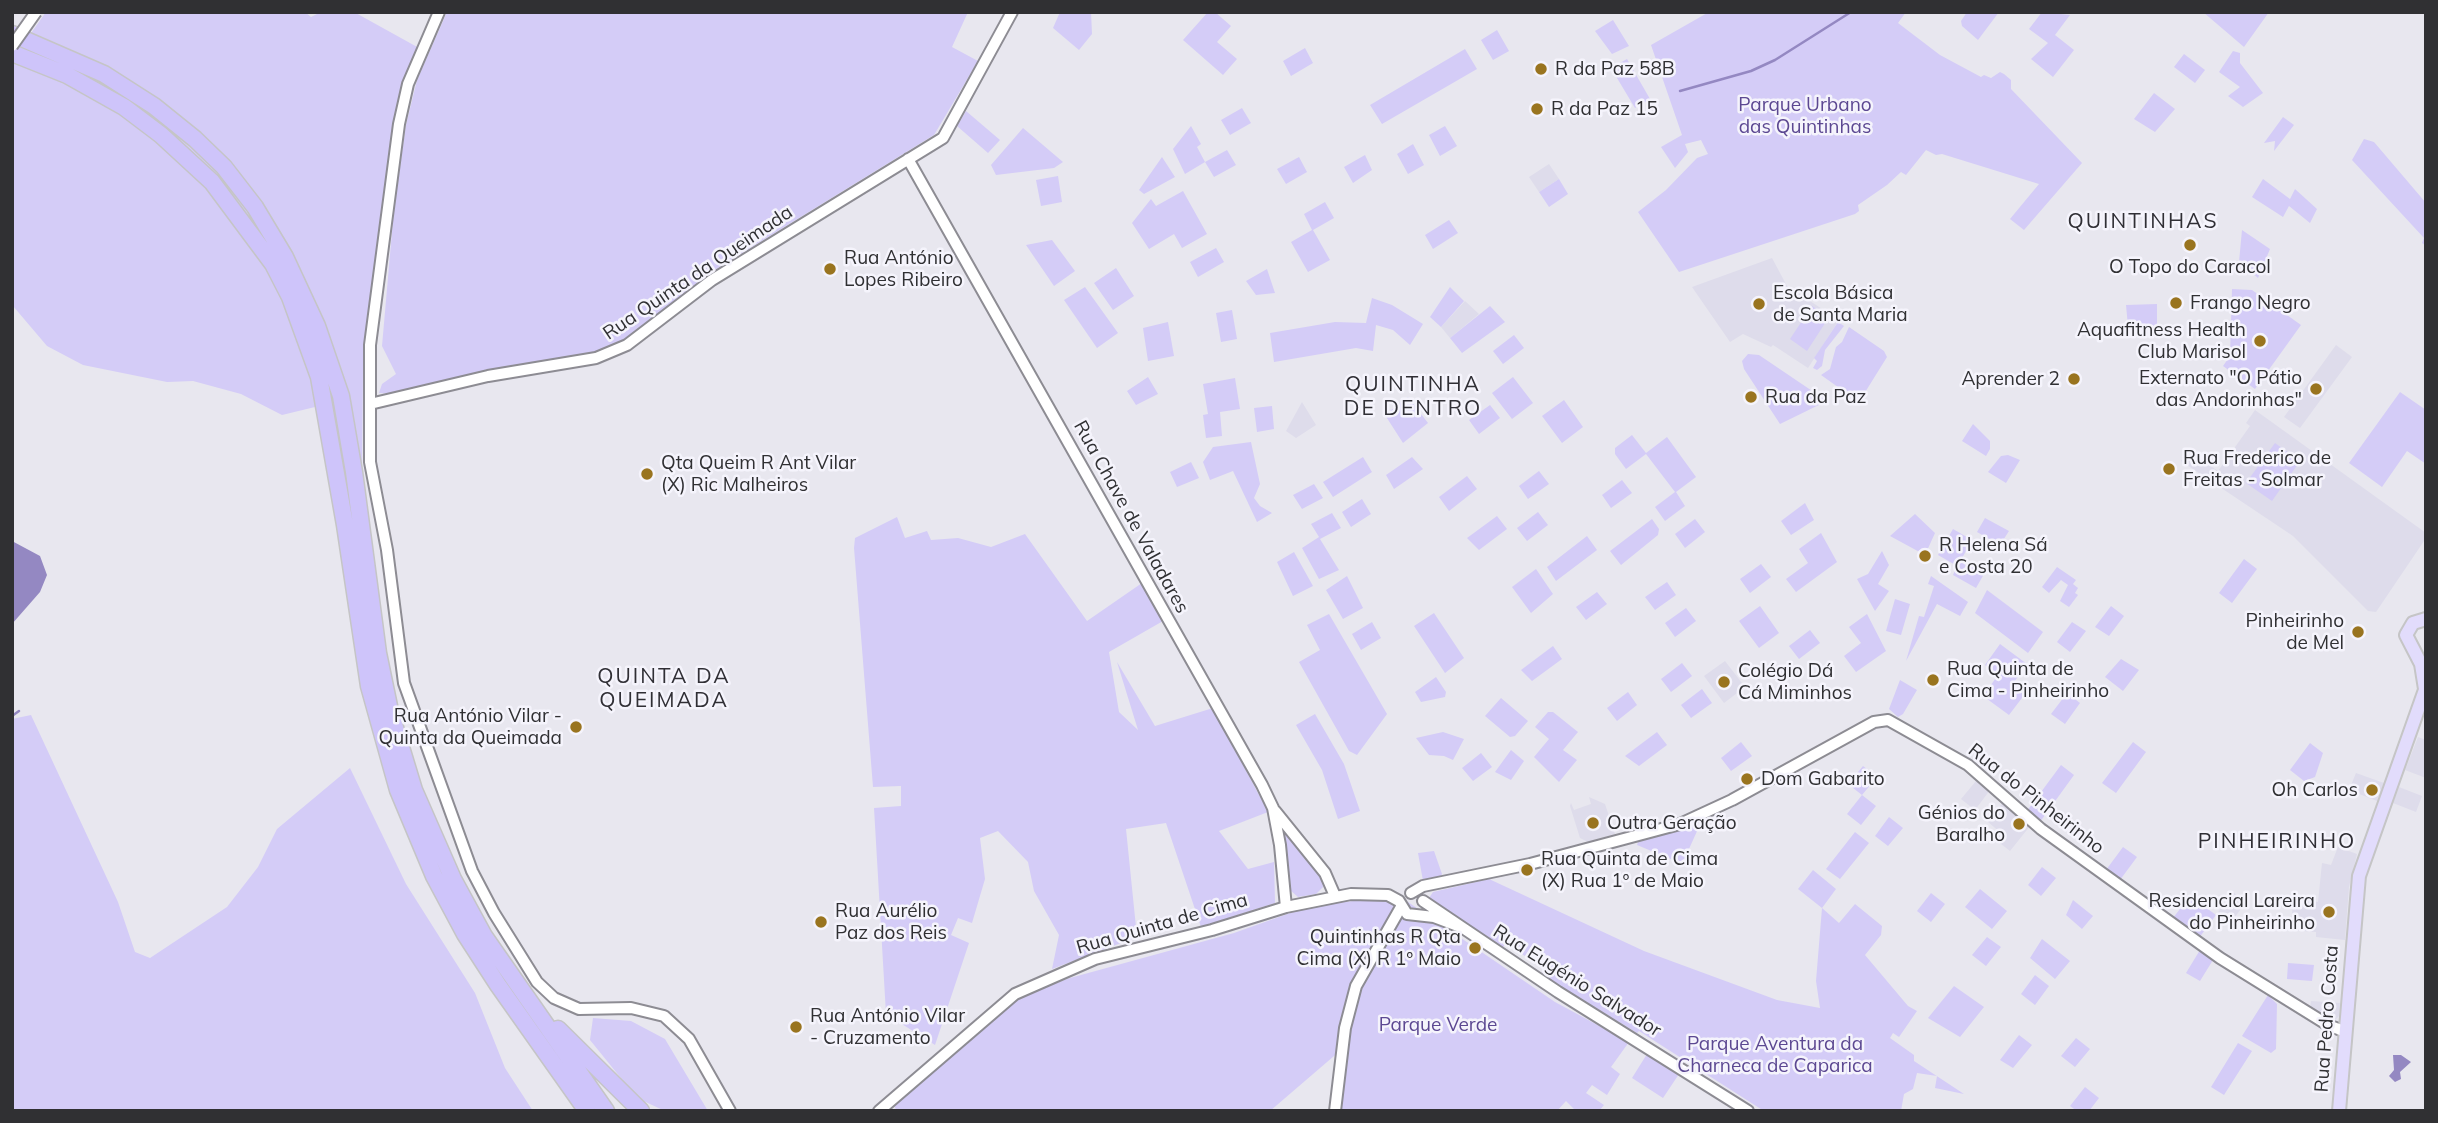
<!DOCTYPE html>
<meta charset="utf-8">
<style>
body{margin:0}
#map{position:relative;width:2438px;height:1123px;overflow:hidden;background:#e8e7ef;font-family:Mulish,sans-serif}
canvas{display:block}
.frame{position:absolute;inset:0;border:14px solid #303033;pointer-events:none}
</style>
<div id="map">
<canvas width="2438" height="1123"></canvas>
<div class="frame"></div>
</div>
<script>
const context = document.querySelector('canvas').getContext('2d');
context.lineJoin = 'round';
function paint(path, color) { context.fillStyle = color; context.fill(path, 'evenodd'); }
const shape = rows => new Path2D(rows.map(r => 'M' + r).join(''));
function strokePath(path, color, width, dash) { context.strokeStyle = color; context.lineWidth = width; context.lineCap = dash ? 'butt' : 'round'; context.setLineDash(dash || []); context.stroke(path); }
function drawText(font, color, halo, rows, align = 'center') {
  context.font = font + ' Mulish,sans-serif'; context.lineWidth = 5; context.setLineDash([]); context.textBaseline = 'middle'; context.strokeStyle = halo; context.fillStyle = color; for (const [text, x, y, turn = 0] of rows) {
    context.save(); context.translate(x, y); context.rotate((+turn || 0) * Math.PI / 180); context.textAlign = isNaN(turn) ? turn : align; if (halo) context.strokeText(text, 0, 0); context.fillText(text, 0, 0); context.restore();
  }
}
const built = shape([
 [1549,164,1559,179,1539,192,1529,177],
 [1772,258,1787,286,1839,320,1808,368,1773,345,1771,347,1743,334,1730,342,1692,287],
 [1465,301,1479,314,1450,338,1441,327],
 [2336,345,2352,357,2300,428,2284,417],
 [1302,402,1316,425,1296,438,1286,431],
 [2255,410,2426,533,2426,538,2376,612,2368,611,2293,536,2181,461,2184,455,2199,465,2203,461,2218,471,2250,426,2246,423],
 [1725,661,1745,687,1724,703,1704,676],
 [2418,737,2426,740,2426,778,2405,770],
 [2356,773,2384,783,2377,801,2349,790],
 [1976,781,1990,790,1975,810,1961,799],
 [2399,787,2422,796,2416,812,2393,803],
 [1589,797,1605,804,1615,834,1588,842,1580,838,1570,806,1571,803,1574,810,1591,804],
 [2003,802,2030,826,2010,851,1996,840,2001,833,1988,822],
 [2338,847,2357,854,2349,887,2345,940,2316,937,2316,932,2291,930,2293,900,2318,902,2322,863,2331,865],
 [2233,892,2246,902,2229,925,2216,915],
 [2311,1001,2340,1003,2339,1016,2334,1021,2329,1020,2310,1008]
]);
const green = shape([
 [46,12,305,12,311,17,321,12,354,12,419,48,386,191,363,364,362,469,348,399,282,415,241,394,193,381,167,382,83,365,47,346,13,306,12,60],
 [447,12,968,12,952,47,978,61,934,135,708,274,623,342,595,354,391,394,379,393,382,384,396,374,382,346,394,209,406,125,417,80],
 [1060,12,1091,12,1092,34,1079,50,1053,28],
 [1208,12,1215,12,1231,26,1217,42,1237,59,1223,75,1183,40],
 [1709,12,1906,12,1898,23,1940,55,1981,77,1984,75,1991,78,2000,72,2004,74,2011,80,2011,89,2082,163,2024,230,2010,219,2039,184,1942,154,1936,155,1926,150,1906,175,1901,172,1887,185,1858,205,1859,211,1855,214,1679,272,1638,212,1666,190,1697,158,1708,154,1701,140,1685,144,1688,152,1675,168,1661,147,1682,135,1651,45],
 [1967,12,1999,12,1978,40,1962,26,1961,21],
 [2042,12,2070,15,2055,35,2074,50,2053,77,2031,59,2048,43,2029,29],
 [2203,12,2269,12,2244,47],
 [1613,20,1629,46,1612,54,1595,31],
 [1497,30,1509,51,1493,60,1481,40],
 [1305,48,1313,63,1291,76,1283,61],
 [1465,49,1477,69,1382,124,1370,105],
 [2233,51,2240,53,2240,63,2263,93,2243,107,2228,96,2240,87,2219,72],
 [2184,54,2205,70,2195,83,2174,67],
 [1627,59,1650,99,1635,108,1611,68],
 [2154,93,2175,109,2155,132,2134,119],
 [1242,108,1251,123,1230,135,1221,120],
 [966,111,1000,140,988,153,957,126],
 [2283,117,2294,125,2274,151,2275,141,2264,143],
 [1191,126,1201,144,1197,147,1205,162,1227,150,1236,165,1214,177,1205,162,1185,174,1173,149],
 [1445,126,1457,146,1440,156,1429,135],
 [1023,128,1063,162,1054,168,996,175,991,165],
 [2364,139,2374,142,2426,203,2426,246,2422,243,2424,238,2352,160],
 [1413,144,1424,165,1408,174,1397,154],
 [1365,155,1372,170,1353,183,1344,167],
 [1162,157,1175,177,1144,194,1139,190],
 [1299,157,1307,172,1286,184,1277,169],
 [1058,176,1062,202,1041,206,1036,180],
 [1559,179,1568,194,1549,207,1539,192],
 [2263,179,2290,199,2295,189,2317,209,2310,223,2289,206,2283,217,2252,197],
 [1183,191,1207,234,1182,248,1174,234,1149,249,1132,223,1151,199,1156,206],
 [1325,202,1334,218,1313,230,1330,260,1308,272,1291,242,1312,230,1304,214],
 [1449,220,1458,233,1433,249,1425,235],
 [2242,230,2270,249,2258,278,2239,262],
 [1052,240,1075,271,1054,286,1026,245],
 [1216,248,1224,262,1198,277,1190,262],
 [1116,268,1134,296,1113,310,1094,283],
 [1267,269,1275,293,1256,295,1246,281],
 [1085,287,1118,333,1097,348,1064,300],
 [1450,287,1464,301,1441,327,1430,317],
 [2232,289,2252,290,2301,325,2255,389,2223,366,2230,356],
 [1372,298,1392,305,1423,324,1410,345,1393,330,1376,325,1373,351,1356,348,1274,362,1270,333,1335,322,1366,323],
 [2157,304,2157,325,2150,333,2129,337,2126,305],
 [1490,306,1505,322,1462,353,1450,338],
 [1812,306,1829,317,1807,351,1790,339],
 [1232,310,1237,339,1221,342,1216,313],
 [1168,322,1174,356,1148,361,1143,328],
 [1838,322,1844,326,1825,350,1822,366,1817,370,1813,368,1817,361,1814,358],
 [1849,327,1884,351,1887,357,1859,402,1821,375,1830,369,1836,347,1842,342],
 [1514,335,1524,348,1503,364,1493,351],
 [1748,354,1759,355,1827,401,1780,424,1744,369,1742,361],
 [1148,377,1158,394,1136,405,1127,391],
 [1513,377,1533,403,1512,419,1492,393],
 [1235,378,1240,409,1220,412,1222,436,1206,438,1203,415,1208,414,1203,384],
 [2400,392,2426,410,2426,464,2407,451,2382,487,2349,463],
 [1408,397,1428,423,1403,443,1385,415],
 [1564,400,1583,427,1562,443,1542,416],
 [1490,405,1500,418,1479,434,1469,420],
 [1272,406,1274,429,1257,432,1254,408],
 [1973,424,1990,441,1990,449,1986,456,1962,441],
 [1632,435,1646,453,1667,437,1696,477,1676,492,1685,506,1665,521,1655,507,1675,492,1646,454,1626,469,1615,454,1615,448],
 [1251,442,1260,484,1254,498,1260,506,1272,513,1257,522,1233,471,1210,480,1203,462,1213,447],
 [2275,443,2300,461,2272,501,2246,483],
 [2008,455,2020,460,2006,483,1988,472,2001,456],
 [1363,457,1372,472,1333,497,1323,482],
 [1412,457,1423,469,1394,489,1386,475],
 [1191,462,1199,478,1177,487,1170,472],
 [1539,471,1549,484,1528,499,1519,486],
 [1467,476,1477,489,1449,511,1439,497],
 [1622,480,1632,493,1611,508,1602,495],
 [1314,484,1323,498,1302,509,1293,495],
 [1362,499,1371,514,1351,527,1342,512],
 [1805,503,1814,520,1791,535,1781,521],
 [1538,512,1548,525,1527,541,1517,528],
 [1332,513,1341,528,1320,539,1339,570,1319,579,1302,548,1319,537,1311,524],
 [1915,514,1935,533,1925,555,1890,536],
 [1497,516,1507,529,1479,550,1467,538],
 [897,517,905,538,927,531,931,540,958,538,991,547,1025,534,1087,621,1142,583,1163,621,1109,652,1119,712,1138,730,1117,662,1155,726,1213,708,1268,812,1219,831,1248,869,1274,862,1275,903,1201,927,1166,823,1126,829,1137,937,1052,969,1059,935,1034,891,1028,862,998,831,980,838,985,879,972,923,958,918,951,935,969,943,935,1045,886,1014,874,808,901,806,901,786,873,787,854,548,855,538],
 [1985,518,2009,531,2000,545,1977,532],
 [1652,519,1659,529,1658,535,1621,565,1610,551],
 [1695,519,1705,532,1685,548,1675,534],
 [1953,529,1972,540,1961,560,1984,574,1976,588,1953,575,1957,566,1938,555],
 [1821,533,1837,562,1796,592,1786,579,1808,563,1799,549],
 [1587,536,1597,550,1556,581,1547,567],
 [1882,551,1889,565,1878,584,1889,591,1875,611,1857,579,1868,574],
 [1294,552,1313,586,1293,596,1277,562],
 [2244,559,2257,569,2232,603,2219,593],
 [1761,564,1771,577,1750,593,1740,579],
 [2057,567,2076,580,2073,584,2078,588,2075,593,2078,595,2069,607,2060,601,2068,585,2061,580,2049,593,2042,587],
 [1536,569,1553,594,1531,613,1512,587],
 [1347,576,1363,608,1343,619,1326,590],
 [1931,576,1968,602,1960,616,1937,604,1906,661,1919,616,1924,617,1934,586,1928,584],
 [1667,582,1676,595,1655,610,1645,597],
 [1987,590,2043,632,2028,653,1975,613],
 [1597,592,1607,604,1586,620,1576,607],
 [1895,599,1910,604,1901,635,1886,631],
 [1760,606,1779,633,1759,648,1739,621],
 [2111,606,2124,616,2109,636,2095,627],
 [1686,608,1696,621,1675,637,1665,623],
 [1434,613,1464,658,1445,673,1414,626],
 [1329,614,1387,714,1357,755,1349,751,1299,662,1320,650,1307,625],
 [1867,614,1886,651,1856,672,1844,656,1861,643,1849,627],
 [1372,622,1381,638,1361,650,1352,634],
 [2072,622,2086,631,2070,652,2057,642],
 [1810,630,1820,643,1799,659,1789,646],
 [2000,644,2027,664,2012,685,2025,694,2009,715,1983,696,1998,675,1985,665],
 [1553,646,1562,659,1532,681,1521,670],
 [2121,659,2139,670,2123,691,2105,677],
 [1682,663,1692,676,1671,692,1661,679],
 [1436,677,1446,692,1445,697,1421,702,1415,692],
 [1900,680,1917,690,1903,714,1898,717,1889,709],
 [1702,689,1712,703,1691,718,1681,705],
 [1628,692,1637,705,1617,721,1607,708],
 [2067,693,2080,703,2065,724,2051,714],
 [1501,698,1528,721,1515,736,1510,737,1485,716],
 [1548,712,1553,712,1578,732,1563,750,1577,760,1559,782,1534,757,1549,739,1535,727],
 [1315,714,1344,764,1360,811,1338,819,1322,770,1296,725],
 [31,715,118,902,135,952,150,958,227,907,258,867,277,829,350,768,406,884,475,993,505,1068,533,1111,12,1111,12,719],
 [1443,732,1464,739,1453,760,1444,756,1429,755,1416,738],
 [1657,732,1667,745,1639,766,1625,756],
 [1741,742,1752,756,1731,771,1721,758],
 [2133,742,2146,752,2116,793,2102,783],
 [2310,743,2323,753,2315,777,2304,781,2290,770],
 [1511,750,1524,761,1511,780,1495,772],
 [1481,753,1492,767,1473,781,1462,768],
 [2061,765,2074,775,2040,822,2027,811],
 [1863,766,1877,777,1862,795,1876,806,1861,825,1847,814,1862,795,1848,784],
 [1889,817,1903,828,1888,846,1875,836],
 [1696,824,1698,829,1684,860,1678,862,1637,845,1638,842],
 [1285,832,1322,879,1323,887,1316,894,1298,897,1290,890,1283,833],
 [1855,832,1869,843,1840,879,1826,869],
 [2123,847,2137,857,2120,880,2106,870],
 [1434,851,1442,874,1440,878,1423,881,1418,853],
 [2042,867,2056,878,2041,896,2028,885],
 [1813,870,1836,889,1822,908,1839,923,1855,904,1882,926,1881,935,1865,955,1908,1006,1917,1011,1899,1037,1893,1033,1890,1038,1914,1055,1914,1061,1964,1094,1935,1088,1937,1076,1917,1073,1913,1089,1904,1094,1901,1111,1764,1111,1639,1031,1637,1033,1557,984,1546,977,1542,972,1544,968,1506,944,1502,948,1429,898,1433,892,1489,879,1644,951,1777,1000,1820,1008,1816,981,1822,908,1798,889],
 [1980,889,2007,911,1992,929,1965,907],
 [1931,893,1945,904,1931,922,1917,911],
 [2190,896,2216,915,2199,938,2173,918],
 [1379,898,1393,902,1395,910,1352,986,1341,1050,1270,1111,897,1111,894,1106,1015,998,1070,978,1234,933,1310,906],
 [2073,900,2093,916,2082,929,2066,915],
 [1408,902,1555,1002,1629,1042,1611,1067,1620,1074,1607,1095,1592,1085,1586,1093,1604,1105,1599,1111,1576,1111,1566,1101,1557,1111,1340,1111,1347,1064,1347,1029,1359,985],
 [1987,937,2001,947,1986,966,1972,955],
 [2042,939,2070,961,2055,979,2030,958],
 [2200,950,2213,960,2200,981,2186,973],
 [2288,963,2314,965,2312,981,2287,979],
 [2035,975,2049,986,2035,1005,2021,994],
 [1954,986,1984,1007,1960,1037,1928,1018],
 [2268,995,2277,1004,2276,1049,2271,1053,2242,1036],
 [593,1018,631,1021,665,1039,708,1111,665,1111,637,1098,590,1040],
 [2019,1035,2032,1045,2013,1068,2000,1060],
 [2076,1038,2090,1049,2075,1067,2061,1056],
 [2238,1043,2252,1051,2224,1095,2211,1087],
 [1647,1054,1679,1074,1663,1098,1632,1078],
 [2085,1087,2099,1098,2089,1111,2077,1111,2070,1106]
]);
const water = shape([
 [12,541,40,556,47,575,40,592,12,624],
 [2393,1055,2401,1055,2411,1062,2400,1072,2401,1079,2395,1082,2389,1076,2394,1070]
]);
const stream = shape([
 [1680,91,1751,71,1775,60,1851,12],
 [12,716,19,711]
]);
const minor = shape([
 [439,12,408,84,399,124,370,345,370,462,387,550,404,683,472,871,494,913,537,982,554,998,579,1009,631,1008,664,1016,689,1039,730,1111],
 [908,159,1262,785,1273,808,1280,845,1286,907],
 [370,404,488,376,596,358,627,345,712,280,943,138,1012,12],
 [1275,811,1325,873,1335,896],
 [1411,893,1423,886,1530,864,1680,824,1732,800,1874,722,1888,720,1968,765,2041,829,2220,958,2328,1025,2346,1032],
 [1423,901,1558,992,1748,1111],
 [879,1111,1015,994,1095,959,1212,930,1286,907,1351,894,1388,895,1399,901,1407,914,1434,917,1458,926],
 [1335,1111,1345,1028,1356,986,1401,907]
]);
const major = shape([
 [2425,689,2421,664,2406,635,2413,623,2426,619],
 [2339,1111,2359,876,2426,687]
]);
const highway = shape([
 [12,34,104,74,154,106,195,139,224,167,255,207,285,257,317,326,341,396,354,472,378,653,390,711,414,790,453,879,484,936,606,1111],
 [12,53,67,75,124,107,161,135,212,182,273,264,290,297,319,377,345,525,369,686,398,790,434,876,465,934,498,985,587,1111],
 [558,1029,641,1111]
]);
const minorBridge = shape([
 [12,46,36,12]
]);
const markers = [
 [1541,69,7,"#99741f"],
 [1537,109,7,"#99741f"],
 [2190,245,7,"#99741f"],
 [830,269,7,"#99741f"],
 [2176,303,7,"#99741f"],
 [1759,304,7,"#99741f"],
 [2260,341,7,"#99741f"],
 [2074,379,7,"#99741f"],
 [2316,389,7,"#99741f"],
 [1751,397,7,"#99741f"],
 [2169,469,7,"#99741f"],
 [647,474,7,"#99741f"],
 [1925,556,7,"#99741f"],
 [2358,632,7,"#99741f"],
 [1933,680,7,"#99741f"],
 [1724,682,7,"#99741f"],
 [576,727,7,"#99741f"],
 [1747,779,7,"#99741f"],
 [2372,790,7,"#99741f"],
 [1593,823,7,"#99741f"],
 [2019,824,7,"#99741f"],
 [1527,870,7,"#99741f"],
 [2329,912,7,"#99741f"],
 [821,922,7,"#99741f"],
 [1475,948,7,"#99741f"],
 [796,1027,7,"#99741f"]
];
const poiNames = [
 ["R da Paz 58B",1555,69],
 ["R da Paz 15",1551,109],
 ["Rua António",844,258],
 ["Lopes Ribeiro",844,280],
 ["O Topo do Caracol",2190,267,"center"],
 ["Escola Básica",1773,293],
 ["de Santa Maria",1773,315],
 ["Frango Negro",2190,303],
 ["Aquafitness Health",2246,330,"right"],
 ["Club Marisol",2246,352,"right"],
 ["Externato \"O Pátio",2302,378,"right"],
 ["das Andorinhas\"",2302,400,"right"],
 ["Aprender 2",2060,379,"right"],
 ["Rua da Paz",1765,397],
 ["Rua Frederico de",2183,458],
 ["Freitas - Solmar",2183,480],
 ["Qta Queim R Ant Vilar",661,463],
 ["(X) Ric Malheiros",661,485],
 ["R Helena Sá",1939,545],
 ["e Costa 20",1939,567],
 ["Pinheirinho",2344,621,"right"],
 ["de Mel",2344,643,"right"],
 ["Rua Quinta de",1947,669],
 ["Cima - Pinheirinho",1947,691],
 ["Colégio Dá",1738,671],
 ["Cá Miminhos",1738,693],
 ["Rua António Vilar -",562,716,"right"],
 ["Quinta da Queimada",562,738,"right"],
 ["Dom Gabarito",1761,779],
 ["Oh Carlos",2358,790,"right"],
 ["Génios do",2005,813,"right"],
 ["Baralho",2005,835,"right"],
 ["Outra Geração",1607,823],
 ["Rua Quinta de Cima",1541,859],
 ["(X) Rua 1º de Maio",1541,881],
 ["Residencial Lareira",2315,901,"right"],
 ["do Pinheirinho",2315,923,"right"],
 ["Rua Aurélio",835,911],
 ["Paz dos Reis",835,933],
 ["Quintinhas R Qta",1461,937,"right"],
 ["Cima (X) R 1º Maio",1461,959,"right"],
 ["Rua António Vilar",810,1016],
 ["- Cruzamento",810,1038]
];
const parkNames = [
 ["Parque Urbano",1805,105],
 ["das Quintinhas",1805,127],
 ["Parque Verde",1438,1025],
 ["Parque Aventura da",1775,1044],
 ["Charneca de Caparica",1775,1066]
];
const streetNames = [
 ["Rua Quinta da Queimada",698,273,-34],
 ["Rua Chave de Valadares",1131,517,61],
 ["Rua do Pinheirinho",2036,799,38],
 ["Rua Quinta de Cima",1162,924,-16],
 ["Rua Eugénio Salvador",1577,981,32],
 ["Rua Pedro Costa",2327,1019,-86]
];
const neighbourhoodNames = [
 ["QUINTINHAS",2143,222],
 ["QUINTINHA",1413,385],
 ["DE DENTRO",1413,409],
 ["QUINTA DA",664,677],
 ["QUEIMADA",664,701],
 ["PINHEIRINHO",2277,842]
];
paint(built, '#dedceb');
paint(green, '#d4ccf7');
paint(water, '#9488c2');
strokePath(stream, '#9488c2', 2.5);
strokePath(minor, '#8d8c93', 14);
strokePath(major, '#c5c5c6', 16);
strokePath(highway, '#c5c5c6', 19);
strokePath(minor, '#fff', 10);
strokePath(major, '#e2dcfc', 12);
strokePath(highway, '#cec4fa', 16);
strokePath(minorBridge, '#8d8c93', 14, []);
strokePath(minorBridge, '#fff', 10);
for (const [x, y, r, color] of markers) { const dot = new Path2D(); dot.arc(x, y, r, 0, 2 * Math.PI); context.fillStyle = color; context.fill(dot); strokePath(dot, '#f5f4fc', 2.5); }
drawText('19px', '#303033', '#f5f4fc', poiNames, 'left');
drawText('19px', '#5c4892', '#f5f4fc', parkNames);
drawText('19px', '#303033', '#f5f4fc', streetNames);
context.letterSpacing = '2px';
drawText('21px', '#302f35', '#f5f4fc', neighbourhoodNames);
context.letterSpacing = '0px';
</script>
